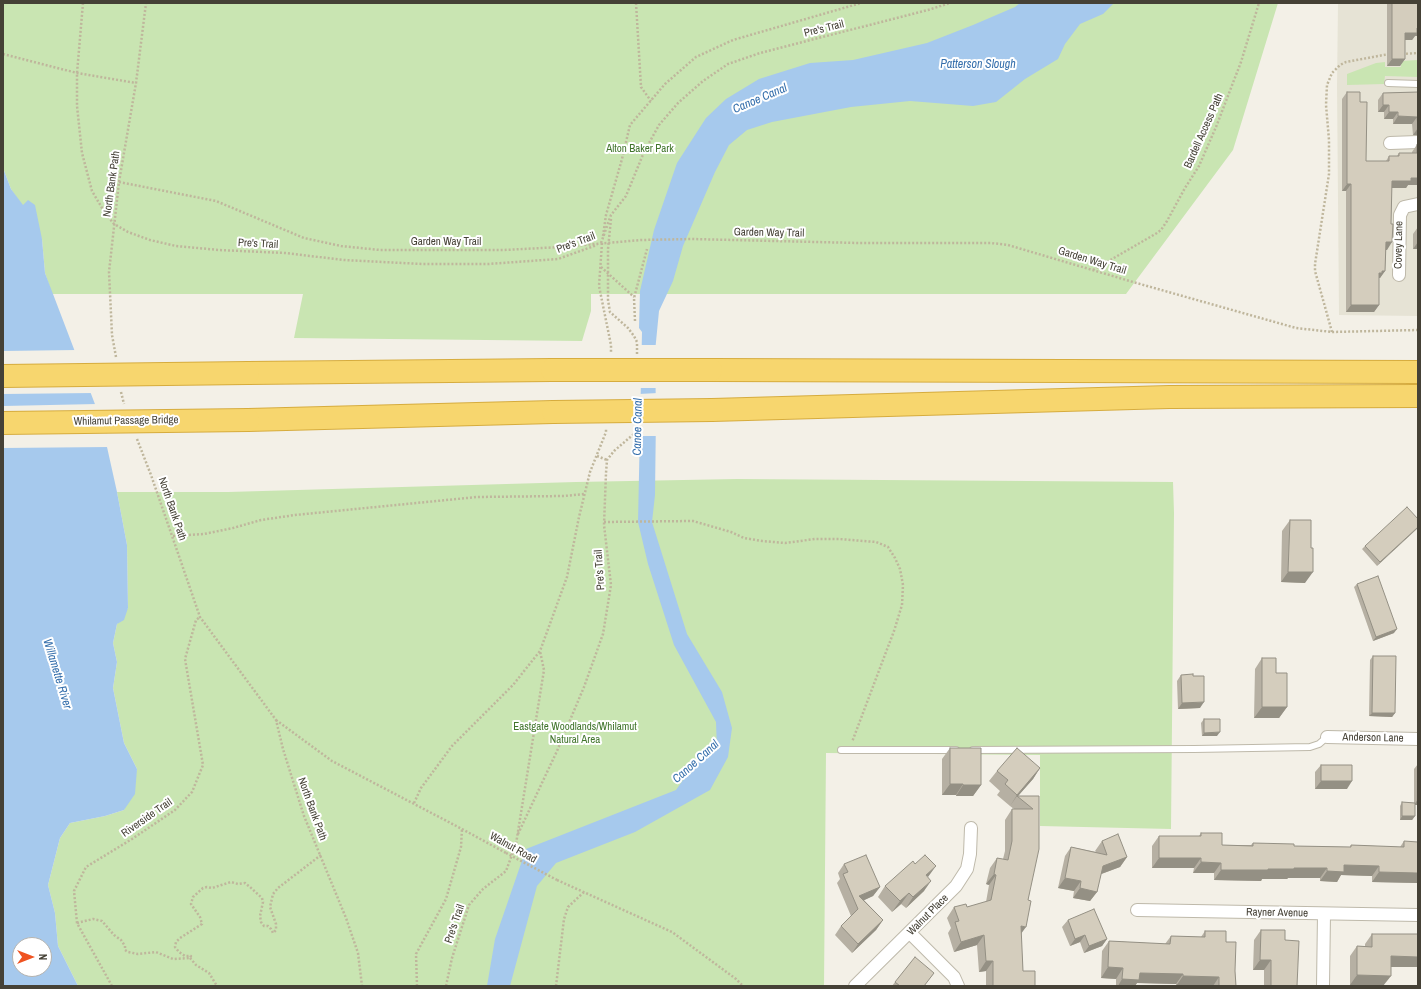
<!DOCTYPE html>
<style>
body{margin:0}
#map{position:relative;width:1421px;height:989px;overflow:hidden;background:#f3f0e7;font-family:"Archivo Narrow",sans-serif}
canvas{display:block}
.frame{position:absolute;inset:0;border:4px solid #454136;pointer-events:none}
.north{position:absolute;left:12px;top:937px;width:40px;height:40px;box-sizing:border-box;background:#fff;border:1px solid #b5b3af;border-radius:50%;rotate:90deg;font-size:11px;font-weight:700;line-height:16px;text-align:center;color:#454136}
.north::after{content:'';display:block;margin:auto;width:14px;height:18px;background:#ef5321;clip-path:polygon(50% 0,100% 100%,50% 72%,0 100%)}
</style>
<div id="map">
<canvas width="1421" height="989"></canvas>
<div class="frame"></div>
<div class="north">N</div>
</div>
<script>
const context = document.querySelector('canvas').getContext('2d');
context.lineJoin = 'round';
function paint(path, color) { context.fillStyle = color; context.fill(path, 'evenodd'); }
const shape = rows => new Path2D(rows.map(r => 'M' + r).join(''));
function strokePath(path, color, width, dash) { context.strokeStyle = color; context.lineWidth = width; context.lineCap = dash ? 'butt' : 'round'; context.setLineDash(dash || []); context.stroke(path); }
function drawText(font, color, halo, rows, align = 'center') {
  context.font = font + ' "Archivo Narrow",sans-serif'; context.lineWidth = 4; context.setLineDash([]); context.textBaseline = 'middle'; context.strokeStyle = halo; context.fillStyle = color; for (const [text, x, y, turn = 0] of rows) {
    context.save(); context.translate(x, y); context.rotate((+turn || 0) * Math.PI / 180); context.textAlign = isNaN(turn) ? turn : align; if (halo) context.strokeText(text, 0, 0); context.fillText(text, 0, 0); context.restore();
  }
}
const residential = shape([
 [1338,3,1418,3,1418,316,1339,315,1337,86]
]);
const green = shape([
 [3,3,1278,3,1233,150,1126,294,591,294,591,311,582,341,294,338,303,294,52,294,45,273,42,239,11,189,3,168],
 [1418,60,1418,77,1385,76,1384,84,1347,85,1347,74,1376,63,1385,62,1385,67,1401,67,1401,61],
 [737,479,1173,482,1174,513,1171,829,1040,826,1040,755,826,753,824,986,78,986,58,946,55,913,48,885,60,838,70,823,105,816,124,810,137,769,124,743,113,688,117,662,113,643,117,624,128,608,127,545,117,492,228,492,576,482]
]);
const water = shape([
 [1020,3,1114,3,1103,14,1080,24,1065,44,1058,59,1025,79,996,102,973,106,910,101,851,107,772,122,747,130,729,145,715,172,683,246,673,281,659,311,655,352,656,414,655,495,652,522,687,634,722,692,732,728,728,757,710,790,635,832,556,863,537,886,510,986,487,986,495,939,526,849,676,790,695,763,717,750,716,722,674,645,648,564,638,522,642,332,639,328,640,291,654,230,677,163,706,118,726,99,759,79,810,63,853,60,927,43,973,25,1015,7],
 [3,168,11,189,23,205,28,200,35,205,42,239,45,273,101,420,117,492,127,545,128,608,124,620,117,624,113,643,117,662,113,688,124,743,137,769,135,794,124,810,105,816,70,823,60,838,48,885,55,913,58,946,78,986,3,986],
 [20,945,44,945,44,969,20,969]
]);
const pier = shape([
 [640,345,657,345,658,388,640,388],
 [76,350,93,393,3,394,3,351],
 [658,393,658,436,639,436,639,394],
 [97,404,103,419,109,447,3,448,3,406]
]);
const path = shape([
 [83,3,77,73,77,106,82,153,92,191,105,213,114,224,128,232,150,240,176,246,219,250,285,253,344,260,422,264,488,264,558,259,597,245],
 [636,3,641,87,651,101],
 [3,54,77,73,136,83],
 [1402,54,1418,53],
 [119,182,216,201,304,238,341,246,380,250,504,250,561,247,641,240,692,239,858,243,991,243,1008,245,1133,282,1296,328,1332,332,1418,330],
 [611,219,608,249,608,300,610,312,628,328,634,336,637,342,637,354],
 [603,236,606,215,622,159,630,125,665,84,696,57,733,40,861,3],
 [601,243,611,215,626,196,644,152,659,125,678,103,703,81,728,64,760,53,928,10,950,3],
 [602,243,599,286,611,345,611,353],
 [601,267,634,297],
 [1093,270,1157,233,1161,230,1167,221,1185,188,1199,166,1216,127,1241,62,1259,3],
 [635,321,634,298,647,249],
 [1332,332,1315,271,1315,264,1329,174,1329,140,1326,105,1327,85,1332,73,1340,65,1346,62,1389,54],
 [116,357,112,335,109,272,119,182,136,83,146,3],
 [121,392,124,404],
 [137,439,151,475,200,617,276,720,283,749,304,816,346,918,358,953,362,986],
 [597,456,607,460],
 [604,522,693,521,731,532,744,538,762,541,785,543,815,539,839,539,876,542,888,547,895,558,900,569,903,585,902,605,894,631,852,742],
 [173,536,204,534,233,528,261,520,295,515,477,497,564,496,585,494],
 [276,720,332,761,462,829,506,853],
 [414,803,421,788,452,746,513,685,540,651,567,577,579,517,590,472,606,432,606,428],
 [518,834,557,751,584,687,603,634,611,585,604,525,606,473,607,460,614,451,635,433,637,428],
 [557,880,672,932,736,979,743,986],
 [77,923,93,919,102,921,114,935,121,940,125,946,125,950,128,952,138,954,156,952,173,959,190,958,191,956,185,956,179,952,175,947,176,942,180,938,202,924,200,917,191,904,193,897,203,888,207,887,212,888,231,882,238,884,245,883,250,887,262,898,263,902,260,916,261,922,264,926,268,926,271,929,273,933,276,930,276,924,270,907,273,894,278,888,321,855],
 [190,958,196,965,209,973,217,986],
 [112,986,77,923,74,891,86,867,132,839,175,810,192,792,203,765,185,659,196,620,200,617],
 [417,986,416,954,446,899,461,847,462,829],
 [446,986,452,958,469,905,483,889,506,871,516,844,544,670,540,651],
 [556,986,564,919,568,907,584,892]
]);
const lane = shape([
 [1388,83,1418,84],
 [841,750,956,750],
 [973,750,1194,749,1310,747,1319,744,1327,737]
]);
const street = shape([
 [1390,143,1418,142],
 [1399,275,1400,215,1404,207,1418,204],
 [1327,737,1418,739],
 [1137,910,1418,915],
 [910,933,954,977,958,986],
 [855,986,956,886,967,869,970,854,971,828],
 [1323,986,1324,914]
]);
const highway = shape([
 [711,370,1418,372],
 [248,373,552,370],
 [712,410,1169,397,1418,396],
 [248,420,553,412]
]);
const pathBridge = shape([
 [506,853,557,880]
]);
const highwayBridge = shape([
 [552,370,711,370],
 [3,376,248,373],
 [553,412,712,410],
 [3,423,248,420]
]);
const wall = shape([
 [1387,3,1418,3,1415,36,1412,40,1405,40,1405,59,1400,66,1387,66],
 [1347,92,1360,102,1366,161,1386,161,1389,156,1397,156,1399,153,1412,153,1412,152,1418,143,1418,185,1408,185,1406,188,1391,188,1387,250,1386,250,1385,271,1380,278,1379,278,1379,305,1374,312,1346,312,1346,191,1342,191,1342,99],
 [1418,92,1418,135,1413,135,1412,124,1393,124,1393,119,1384,119,1384,112,1378,112,1378,100,1383,93],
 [1418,227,1418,249,1413,249,1413,234],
 [1418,519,1377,566,1362,549,1365,546],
 [1290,520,1305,583,1281,582,1282,531],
 [1357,584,1394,633,1373,641,1354,587],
 [1373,656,1395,713,1392,717,1369,716,1370,660],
 [1262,658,1276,673,1287,707,1279,718,1254,718,1255,669],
 [1181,675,1200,708,1178,709,1177,681],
 [1204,719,1217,736,1202,736,1201,723],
 [950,748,981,785,973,796,956,796,956,795,942,795,942,759],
 [1418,764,1418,805,1415,805,1415,816,1412,820,1400,820,1400,806,1402,802,1414,803,1414,769],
 [1321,765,1347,789,1315,789,1315,772],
 [1040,768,1033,779,1018,796,1039,796,1028,900,1021,934,1023,971,1035,986,986,986,986,971,979,972,977,945,954,952,948,933,951,928,947,918,954,907,967,907,986,902,989,885,986,884,990,868,997,858,1003,859,1005,851,1005,820,1012,809,1014,809,1010,806,1013,802,1010,806,997,795,1000,791,989,781,997,771],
 [1201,833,1222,845,1251,845,1253,843,1294,846,1350,847,1351,845,1400,847,1404,841,1417,883,1372,882,1372,876,1341,875,1337,882,1320,881,1320,878,1288,878,1287,879,1262,879,1261,881,1214,880,1214,873,1193,873,1194,868,1152,868,1152,846,1159,836,1199,836],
 [1102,841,1127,857,1120,867,1101,874,1097,892,1090,901,1073,898,1074,891,1058,888,1065,856,1071,847,1096,852,1095,851],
 [844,864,880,887,873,896,864,900,883,920,876,930,852,953,835,935,841,926,851,916,837,883,840,879,838,873],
 [928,877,924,891,906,908,901,904,892,912,878,897,885,886],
 [1068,920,1107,939,1102,946,1084,953,1080,942,1070,946,1062,927],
 [1261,930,1285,940,1297,986,1264,986,1264,970,1253,970,1254,940],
 [1205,931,1226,942,1235,971,1236,986,1176,986,1176,984,1137,983,1135,986,1116,986,1116,979,1101,978,1102,951,1109,941,1165,944,1171,936,1201,937],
 [1372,934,1418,934,1418,967,1391,967,1383,986,1350,985,1350,956,1357,946,1365,946,1365,944],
 [934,973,924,986,892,986,895,982]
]);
const shadedWall = shape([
 [1417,28,1418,28,1418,36,1415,36,1412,40,1400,40,1405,33],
 [1392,59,1405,59,1400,66,1387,66],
 [1383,105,1389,105,1384,112,1378,112],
 [1389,112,1398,112,1393,119,1384,119],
 [1398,116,1417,117,1412,124,1393,124],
 [1418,128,1418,135,1413,135],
 [1411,178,1418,178,1418,185,1408,185,1406,188,1386,188,1392,181],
 [1347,184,1351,184,1346,191,1342,191],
 [1386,242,1392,242,1387,250,1381,250],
 [1418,242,1418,249,1413,249],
 [1382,271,1385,271,1380,278,1378,278,1379,273],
 [1351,305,1379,305,1374,312,1346,312],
 [1418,527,1418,528,1377,566,1380,562],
 [1288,572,1313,572,1305,583,1281,582],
 [1397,629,1394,633,1373,641,1376,637],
 [1204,702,1200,708,1178,709,1182,703],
 [1262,707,1287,707,1279,718,1254,718],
 [1372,713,1395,713,1392,717,1369,716],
 [1220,732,1217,736,1202,736,1204,733],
 [1040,768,1033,779,1018,796,1017,796,1010,806,1017,795],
 [1321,781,1352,781,1347,789,1315,789],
 [950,784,963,784,956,795,942,795],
 [963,785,981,785,973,796,956,796],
 [1418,799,1418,805,1414,805],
 [1402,816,1415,816,1412,820,1400,820],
 [1127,857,1120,867,1096,876,1103,866],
 [1159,858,1201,858,1194,868,1152,868],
 [1201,862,1221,863,1214,873,1193,873],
 [1344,865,1379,866,1372,876,1341,875,1337,882,1320,881,1327,871],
 [936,866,928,877,926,875],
 [1294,868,1327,868,1320,878,1288,878,1287,879,1262,879,1261,881,1214,880,1221,870],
 [1379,872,1418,873,1418,882,1417,883,1372,882],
 [994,874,996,875,989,885,986,884],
 [1065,878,1081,881,1074,891,1058,888],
 [931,881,924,891,906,908,913,897],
 [880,887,873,896,856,904,859,896],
 [1080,888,1097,892,1090,901,1073,898],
 [909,893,901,904,892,912,900,901],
 [883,920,876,930,852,953,858,944],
 [1021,926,1026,927,1018,938],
 [984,935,977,945,954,952,961,942],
 [1085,935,1080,942,1070,946,1075,939],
 [1107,939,1102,946,1084,953,1089,946],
 [1391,956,1418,957,1418,967,1384,967],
 [1260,960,1271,960,1264,970,1253,970],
 [986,961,993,961,986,971,979,972],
 [1108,967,1123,968,1116,979,1101,978],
 [1140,973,1183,974,1176,984,1137,983,1135,986,1118,986,1122,979],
 [1357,975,1391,976,1383,986,1350,985],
 [1183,976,1219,977,1213,986,1176,986]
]);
const building = shape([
 [1392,3,1418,3,1418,28,1417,28,1417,33,1405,33,1405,59,1392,59,1392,3],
 [1347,92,1360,92,1360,102,1367,102,1366,161,1389,161,1389,156,1399,156,1399,153,1417,153,1417,144,1418,144,1418,178,1411,178,1411,181,1392,181,1391,224,1393,224,1392,242,1386,242,1385,271,1382,271,1382,273,1379,273,1379,305,1351,305,1351,184,1347,184,1347,92],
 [1418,92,1418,126,1417,117,1398,116,1398,112,1389,112,1389,105,1383,105,1383,93,1418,92],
 [1407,507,1418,519,1418,527,1380,562,1365,546,1407,507],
 [1290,520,1311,520,1311,548,1313,548,1313,572,1288,572,1290,520],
 [1378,576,1397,629,1376,637,1357,584,1378,576],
 [1373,656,1396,656,1395,713,1372,713,1373,656],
 [1262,658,1276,658,1276,673,1287,673,1287,707,1262,707,1262,658],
 [1193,674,1193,676,1204,676,1204,702,1182,703,1181,675,1193,674],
 [1204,719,1220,719,1220,732,1204,733,1204,719],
 [950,748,981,748,981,785,963,785,963,784,950,784,950,748],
 [1017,748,1040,768,1017,795,1005,784,1008,780,997,771,1017,748],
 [1321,765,1352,765,1352,781,1321,781,1321,765],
 [1017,796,1039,796,1039,849,1028,900,1031,901,1026,927,1021,926,1023,971,1035,971,1035,986,993,986,993,961,986,961,984,935,961,942,955,922,959,921,954,907,966,904,967,907,991,900,996,875,994,874,997,858,1008,860,1012,841,1012,809,1033,809,1017,796],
 [1402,802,1415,803,1415,816,1402,816,1402,802],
 [1201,833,1222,833,1222,845,1253,846,1253,843,1294,844,1294,846,1351,847,1351,845,1404,847,1404,841,1418,842,1418,873,1379,872,1379,866,1344,865,1344,872,1327,871,1327,868,1294,868,1294,869,1268,869,1268,870,1221,870,1221,863,1201,862,1201,858,1159,858,1159,836,1201,836,1201,833],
 [1118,834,1127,857,1103,866,1097,892,1080,888,1081,881,1065,878,1071,847,1107,855,1102,841,1118,834],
 [866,855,880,887,859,896,883,920,858,944,841,926,858,909,843,874,848,872,844,864,866,855],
 [925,855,936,866,926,875,931,881,913,897,909,893,900,901,885,886,913,861,915,864,925,855],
 [1094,909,1107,939,1089,946,1085,935,1075,939,1068,920,1094,909],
 [1261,930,1285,930,1285,940,1299,941,1297,986,1271,986,1271,960,1260,960,1261,930],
 [1205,931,1226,931,1226,942,1236,942,1235,971,1236,986,1219,986,1219,977,1183,976,1183,974,1140,973,1139,980,1122,979,1123,968,1108,967,1109,941,1170,944,1171,936,1205,937,1205,931],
 [1372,934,1418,934,1418,957,1391,956,1391,976,1357,975,1357,946,1372,947,1372,934],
 [915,957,934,973,924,986,900,986,895,982,915,957]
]);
const streetNames = [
 ["Pre's Trail",824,29,-14],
 ["Bardell Access Path",1204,131,-66],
 ["North Bank Path",112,184,-82],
 ["Garden Way Trail",769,233,1],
 ["Garden Way Trail",446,242],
 ["Pre's Trail",576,243,-21],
 ["Pre's Trail",258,244,3],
 ["Covey Lane",1399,245,-89],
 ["Garden Way Trail",1092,261,17],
 ["Whilamut Passage Bridge",126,421,-1],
 ["North Bank Path",172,509,71],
 ["Pre's Trail",600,570,-94],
 ["Anderson Lane",1373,738,1],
 ["North Bank Path",312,809,70],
 ["Riverside Trail",147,818,-35],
 ["Walnut Road",513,848,29],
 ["Rayner Avenue",1277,913,1],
 ["Walnut Place",928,915,-45],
 ["Pre's Trail",455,924,-71]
];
const parkNames = [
 ["Alton Baker Park",640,149],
 ["Eastgate Woodlands/Whilamut",575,727],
 ["Natural Area",575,740]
];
const waterNames = [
 ["Patterson Slough",978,65],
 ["Canoe Canal",760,99,-23],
 ["Canoe Canal",638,427,-89],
 ["Willamette River",57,674,73],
 ["Canoe Canal",696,762,-42]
];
paint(residential, '#e6e3d5');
paint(green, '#c9e5b2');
paint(water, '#a6c9ed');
paint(pier, '#f3f0e7');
strokePath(lane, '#beb9aa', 8);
strokePath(street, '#beb9aa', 14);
strokePath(highway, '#d6ac3e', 24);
strokePath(path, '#bfb69c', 2.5, [2, 2]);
strokePath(lane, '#fff', 6);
strokePath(street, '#fff', 12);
strokePath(highway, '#f7d66e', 22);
strokePath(highwayBridge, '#d6ac3e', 24, []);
strokePath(pathBridge, '#bfb69c', 2.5, [2, 2]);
strokePath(highwayBridge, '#f7d66e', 22);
paint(wall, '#b6b0a3');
paint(shadedWall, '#949084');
paint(building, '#d4cdbd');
strokePath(building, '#949084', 1);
drawText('11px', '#454136', '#fff', streetNames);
drawText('11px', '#41752c', '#fff', parkNames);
drawText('italic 12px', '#356fac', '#fff', waterNames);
</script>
